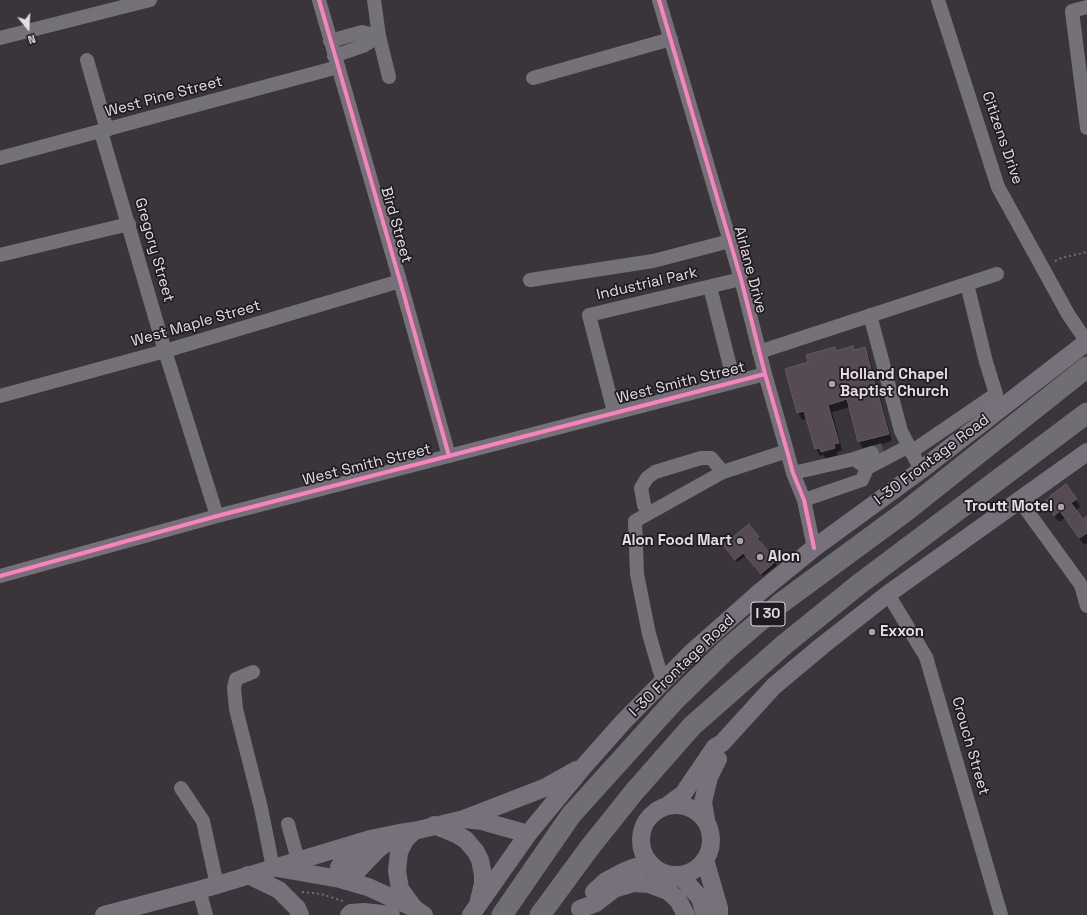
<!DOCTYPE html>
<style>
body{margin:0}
#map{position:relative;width:1087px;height:915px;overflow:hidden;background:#3a353b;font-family:"Space Grotesk",sans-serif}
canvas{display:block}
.north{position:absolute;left:8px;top:8px;width:40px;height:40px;-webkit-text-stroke:3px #201b21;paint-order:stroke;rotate:162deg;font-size:11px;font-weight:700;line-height:16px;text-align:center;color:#e4dde5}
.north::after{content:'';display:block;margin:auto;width:14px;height:18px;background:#e4dde5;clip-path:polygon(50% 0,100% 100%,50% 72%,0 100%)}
</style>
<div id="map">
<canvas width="1087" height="915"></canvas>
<div class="north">N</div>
</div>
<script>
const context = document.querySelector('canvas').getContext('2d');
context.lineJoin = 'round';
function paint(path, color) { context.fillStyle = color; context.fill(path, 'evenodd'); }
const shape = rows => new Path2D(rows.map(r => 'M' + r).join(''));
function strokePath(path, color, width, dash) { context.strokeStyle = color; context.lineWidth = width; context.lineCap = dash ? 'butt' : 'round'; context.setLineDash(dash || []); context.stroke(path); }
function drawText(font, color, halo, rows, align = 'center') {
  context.font = font + ' "Space Grotesk",sans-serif'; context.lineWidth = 3.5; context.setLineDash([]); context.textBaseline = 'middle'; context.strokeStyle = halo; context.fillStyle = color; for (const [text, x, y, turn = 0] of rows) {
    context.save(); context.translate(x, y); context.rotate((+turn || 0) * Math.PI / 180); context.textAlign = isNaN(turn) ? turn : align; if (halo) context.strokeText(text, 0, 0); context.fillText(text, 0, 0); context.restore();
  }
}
const shadow = shape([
 [834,348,836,352,854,351,864,348,869,356,892,441,864,450,859,442,850,407,832,412,842,450,837,452,838,455,826,459,824,455,820,456,816,449,807,418,802,420,798,412,809,363],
 [1052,497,1076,499,1080,507,1075,511,1082,521,1087,518,1087,543,1084,545,1065,518,1059,522,1049,510],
 [758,537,760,540,759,541,777,565,763,576,746,556,737,562,726,548]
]);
const building = shape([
 [853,346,854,350,865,347,889,434,858,442,847,399,828,405,839,443,834,444,835,448,821,452,820,448,815,449,804,411,797,413,785,369,808,362,806,355,835,347,836,351,853,346],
 [1066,484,1077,499,1071,503,1083,519,1087,516,1087,533,1079,538,1060,511,1054,516,1044,502,1050,497,1050,496,1066,484],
 [749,524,759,537,757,538,776,561,761,574,743,553,735,560,723,545,749,524]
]);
const minorTunnel = shape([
 [872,453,883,450]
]);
const path = shape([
 [1055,261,1061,258,1087,252],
 [302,892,321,894,343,901]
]);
const minor = shape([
 [319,0,400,281,449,456],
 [374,0,379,36,389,77],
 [659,0,741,279,765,374,787,451,793,473,804,500,814,548],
 [938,0,998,187,1068,314,1087,342],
 [1087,7,1072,11,1087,128],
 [0,38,150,0],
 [330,41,362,32,379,36,363,46,334,56],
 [87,60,107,130],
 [533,78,671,39],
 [101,132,165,351,217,516],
 [0,158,338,67],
 [0,255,129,224],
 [530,280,653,261,730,241],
 [710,287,734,382],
 [870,315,901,431,921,470],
 [759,352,997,274],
 [0,396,165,351,400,281],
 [614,412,589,315,741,279],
 [911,452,996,394,986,362,967,284],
 [854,459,872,453],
 [793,473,854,459,867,468],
 [804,500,862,480,867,468,909,446],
 [1020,501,1081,585,1087,606],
 [649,513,644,505,641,488,647,478,655,472,701,458,711,458,723,472],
 [0,576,217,516,765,374],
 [888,594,926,657,1001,915],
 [253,672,236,679,234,688,236,709,261,808,273,868],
 [663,682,649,634,637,574,635,521,723,472,787,451],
 [181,788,203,821,217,885],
 [288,824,298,860],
 [199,890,206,915]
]);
const major = shape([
 [668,805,683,794,715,747,722,743,774,686,823,645,888,594,1087,452],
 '641 840a35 35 0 1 1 70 0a35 35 0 1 1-70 0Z',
 [465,819,482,821,528,834],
 [706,820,703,802,709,777,718,759],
 [434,825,458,835,466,840,476,852,480,860,483,875,483,884,479,900],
 [363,844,348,854,339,867,340,879,357,871,376,851,396,835],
 [705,860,719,908,719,915],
 [277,868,340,879,368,887,414,908,424,915],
 [248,875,279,890,297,908,300,915],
 [676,875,685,881,700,898,705,915],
 [594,892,606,881,625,871,636,867,652,865],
 [414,908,400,889,397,871,399,852,405,840,414,831],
 [580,909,596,903,614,889,634,883,649,884,668,891,678,900,686,915],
 [104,915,217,885,370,839,399,833,414,831,464,819,544,788,576,770],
 [349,915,351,913,364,912,391,915],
 [471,915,528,834,584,766,624,721,691,653,760,592,814,548,921,470,1087,342]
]);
const highway = shape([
 [502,915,571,815,674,701,727,649,781,603,906,511,1087,367],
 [540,915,590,847,634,792,692,726,785,644,858,585,1087,413]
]);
const cycleway = shape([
 [319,0,400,281,449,456],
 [659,0,741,279,765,374,787,451,793,473,804,500,814,548],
 [0,576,217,516,765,374]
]);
const markers = [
 [832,384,4,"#a8a2aa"],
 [1061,507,4,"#a8a2aa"],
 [740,541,4,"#a8a2aa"],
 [760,557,4,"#a8a2aa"],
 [872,632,4,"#a8a2aa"]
];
const shields = [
 [768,614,34]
];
const shieldNames = [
 ["I 30",768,614]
];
const streetNames = [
 ["West Pine Street",164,97,-15],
 ["Citizens Drive",1002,138,71],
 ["Bird Street",396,225,74],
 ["Gregory Street",154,250,74],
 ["Airlane Drive",750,270,75],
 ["Industrial Park",647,284,-13],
 ["West Maple Street",196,324,-16],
 ["West Smith Street",681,383,-14],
 ["I-30 Frontage Road",932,460,-37],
 ["West Smith Street",367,465,-14],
 ["I-30 Frontage Road",682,666,-44],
 ["Crouch Street",970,746,74]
];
const poiNames = [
 ["Holland Chapel",840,375],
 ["Baptist Church",840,392],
 ["Troutt Motel",1053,507,"right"],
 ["Alon Food Mart",732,541,"right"],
 ["Alon",768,557],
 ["Exxon",880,632]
];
paint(shadow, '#0007');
paint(building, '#564b53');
strokePath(building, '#605b5f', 1);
strokePath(minorTunnel, '#544e54', 14, [14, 7]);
strokePath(path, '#716e73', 2, [2, 3]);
strokePath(minor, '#757178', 14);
strokePath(major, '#76717b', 18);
strokePath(highway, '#716e73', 21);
strokePath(cycleway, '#ff80c0', 4);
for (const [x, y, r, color] of markers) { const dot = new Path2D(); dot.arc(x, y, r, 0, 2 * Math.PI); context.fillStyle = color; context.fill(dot); strokePath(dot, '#201b21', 1.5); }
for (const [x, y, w] of shields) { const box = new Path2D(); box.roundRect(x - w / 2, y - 12, w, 24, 3); context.fillStyle = '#201b21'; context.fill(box); strokePath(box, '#e4dde5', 1); }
drawText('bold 14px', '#e4dde5', null, shieldNames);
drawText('15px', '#e4dde5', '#201b21', streetNames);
drawText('bold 15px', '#e4dde5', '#201b21', poiNames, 'left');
</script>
